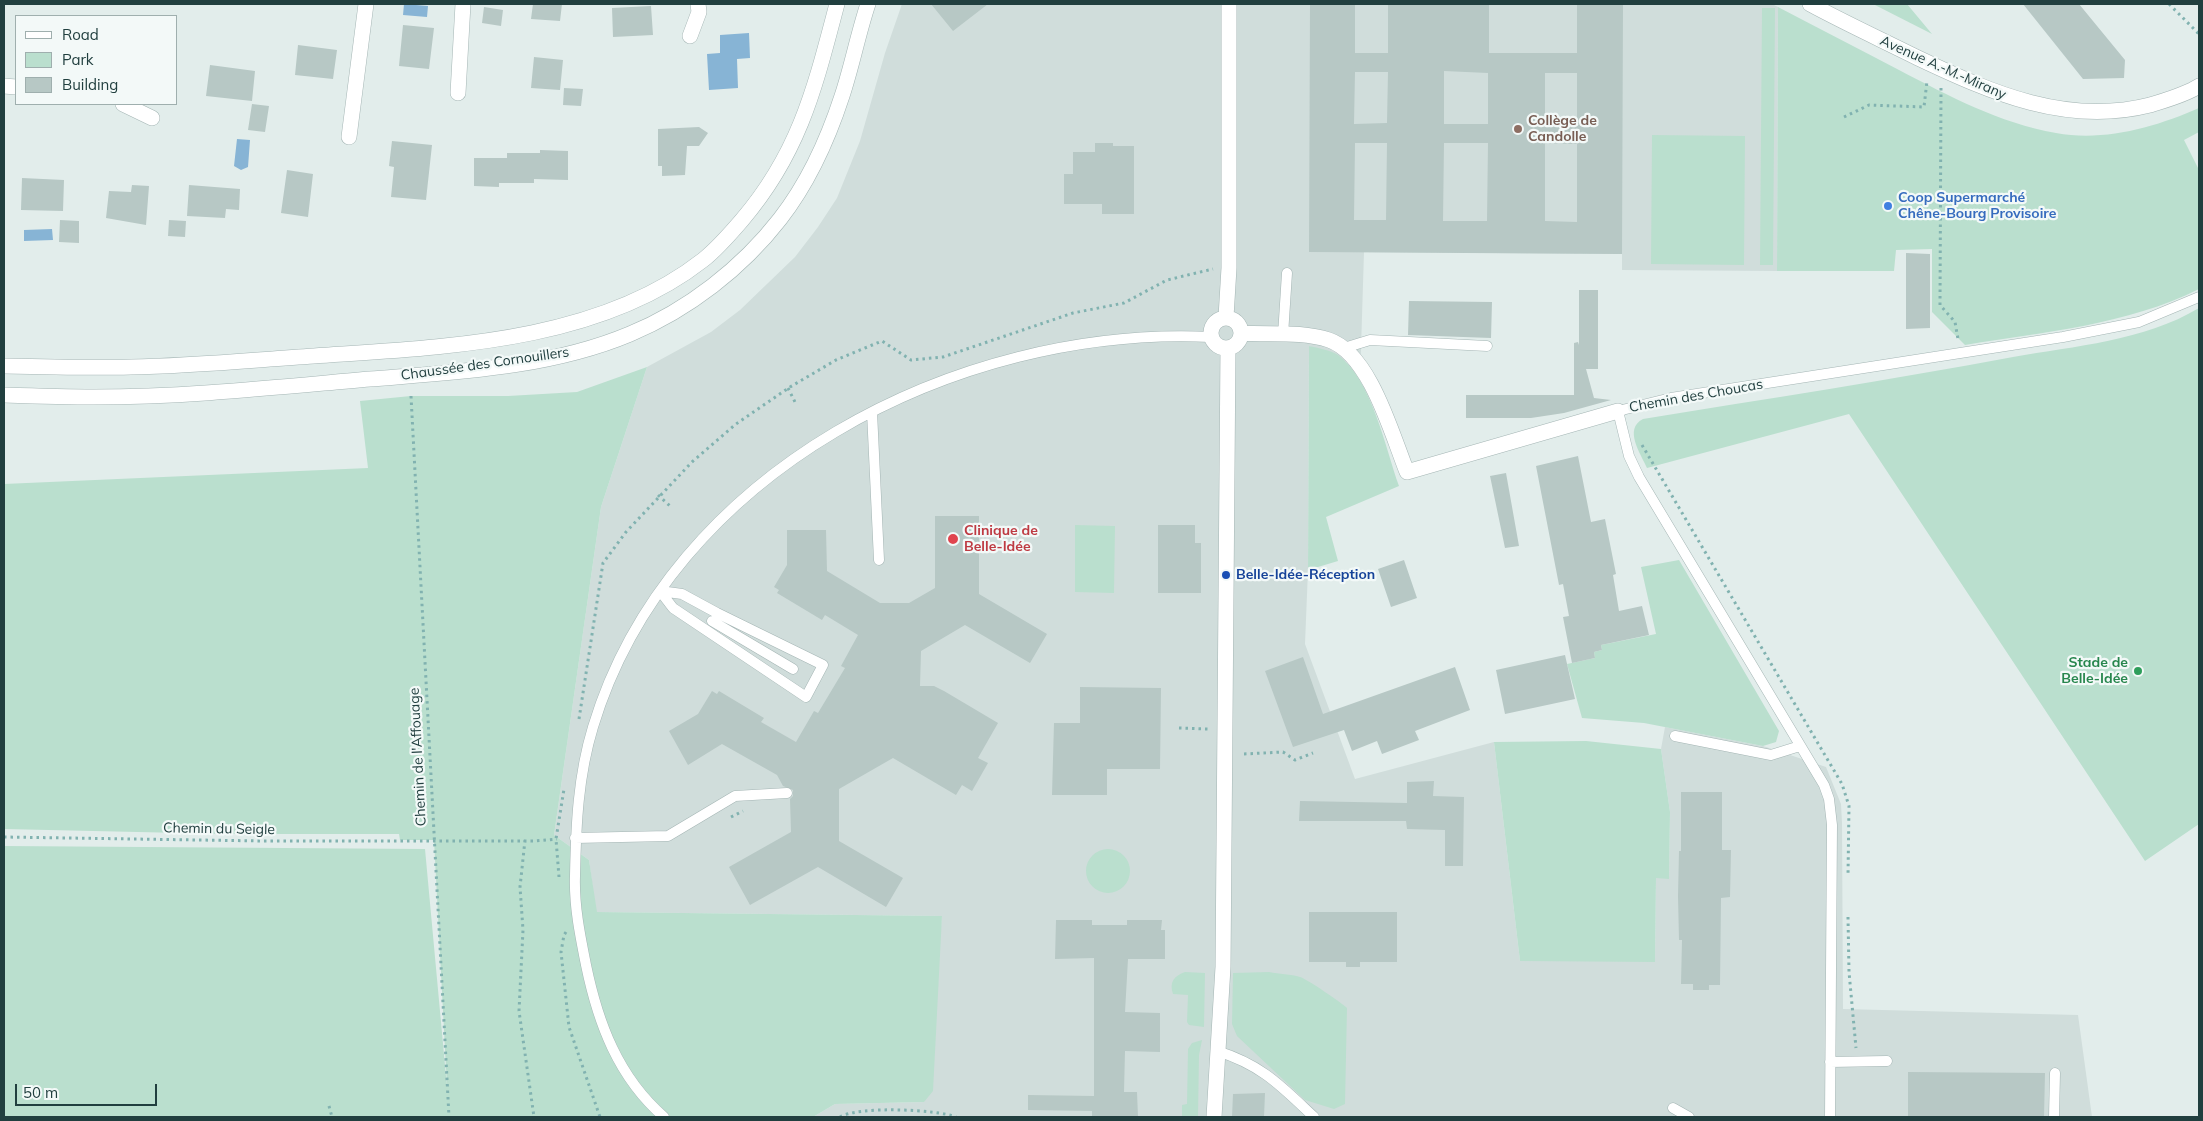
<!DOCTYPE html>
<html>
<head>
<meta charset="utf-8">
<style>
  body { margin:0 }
  #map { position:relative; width:2203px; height:1121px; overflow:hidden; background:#e2edeb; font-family:Mulish,sans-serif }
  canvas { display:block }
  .frame { position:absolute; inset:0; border:5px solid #213f3f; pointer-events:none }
  .legend { position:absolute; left:15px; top:15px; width:162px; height:90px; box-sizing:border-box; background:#f3f9f8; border:1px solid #9fafae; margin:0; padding:6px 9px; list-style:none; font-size:15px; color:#213f3f }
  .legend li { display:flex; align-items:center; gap:10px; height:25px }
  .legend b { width:25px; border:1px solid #9fafae }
  .scale { position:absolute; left:15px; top:1084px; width:142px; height:22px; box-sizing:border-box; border:2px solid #213f3f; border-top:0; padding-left:6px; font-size:15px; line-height:18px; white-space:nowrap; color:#213f3f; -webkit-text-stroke:4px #f3f9f8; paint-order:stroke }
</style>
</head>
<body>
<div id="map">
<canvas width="2203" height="1121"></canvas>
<div class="frame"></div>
<ul class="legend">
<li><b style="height:6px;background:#fff"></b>Road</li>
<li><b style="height:14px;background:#badfce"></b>Park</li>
<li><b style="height:14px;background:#b7c8c5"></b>Building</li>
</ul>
<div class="scale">50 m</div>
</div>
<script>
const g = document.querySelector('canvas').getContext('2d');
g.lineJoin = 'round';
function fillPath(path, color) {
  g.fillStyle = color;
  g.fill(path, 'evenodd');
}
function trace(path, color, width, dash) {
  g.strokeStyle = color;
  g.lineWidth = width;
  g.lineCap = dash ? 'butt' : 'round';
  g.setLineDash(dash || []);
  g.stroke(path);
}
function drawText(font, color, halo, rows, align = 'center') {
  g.font = font + ' Mulish,sans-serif';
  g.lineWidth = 4.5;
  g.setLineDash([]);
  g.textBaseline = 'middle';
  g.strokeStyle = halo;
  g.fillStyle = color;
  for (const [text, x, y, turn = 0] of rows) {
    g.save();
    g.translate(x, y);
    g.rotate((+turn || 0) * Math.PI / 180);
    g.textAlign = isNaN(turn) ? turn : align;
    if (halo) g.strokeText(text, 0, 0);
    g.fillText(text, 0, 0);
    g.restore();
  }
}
const built = new Path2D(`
  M902,4H1772L1778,7L1777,271L1622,270V254L1364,252L1360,381L1346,362L1309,346L1308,570L1305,644L1355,779L1494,742L1520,961H1655L1656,878H1669L1670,812L1661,749L1665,727L1763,746L1826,767L1841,804L1842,823L1843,1009L2078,1015L2092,1117H813L835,1104L924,1102L942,916L596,912L589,860L554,835L601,507L647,367L711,332L740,310L795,257L818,227L837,198L860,141L885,53Z`);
const green = new Path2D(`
  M1873,4H1907L1932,34Z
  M1778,7C1818,28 1859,49 1899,70C1949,96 1999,123 2056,133C2104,142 2156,127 2199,108V132L2184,140L2199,170V289C2127,325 2044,332 1965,345L1932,312V249L1896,250L1894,271H1777Z
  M1762,8H1775L1773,265H1760Z
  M1652,135L1745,136L1744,265L1651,264Z
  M2199,308V824L2145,861L1849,414L1647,468C1641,454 1623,429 1643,419C1766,399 1890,380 2013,357C2075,346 2144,341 2199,308Z
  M1309,346C1318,348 1330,350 1338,355C1372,380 1385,447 1399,486L1326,517L1338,561L1308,570Z
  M647,367L601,507L554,835L589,860L597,912L942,916L933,1091L924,1102L835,1104L813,1117H4V846L425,849L447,1087L434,840H400L399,834H227L4,829V484L368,468L360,401L411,396H508L577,392Z
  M1075,525L1115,526L1114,593L1075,592Z
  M1679,560L1779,731L1776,742L1763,746L1644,723L1582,718L1567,664L1595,658L1594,652L1602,650L1601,645L1656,634L1641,567Z
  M1586,741L1661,749L1670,812L1669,879L1656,878L1655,962L1520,961L1494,742Z
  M1086 871a22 22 0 1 1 44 0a22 22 0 1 1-44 0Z
  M1185,972L1205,973L1204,1027L1189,1025L1187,1022L1188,995L1173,994C1169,982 1174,976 1185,972Z
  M1269,972C1279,974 1291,974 1300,977C1307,979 1342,1003 1347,1008L1345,1104L1334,1109L1305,1100L1237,1036L1232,1024L1233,973Z
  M1202,1040L1199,1055L1198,1117H1182V1105L1187,1104L1188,1049L1192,1043Z`);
const water = new Path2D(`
  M404,4L428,6L427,17L403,15Z
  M749,33L750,58L737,59L738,88L709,90L707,54L720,53V35Z
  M237,139L250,140L248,167L241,170L234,166Z
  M52,229L53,240L24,241V230Z`);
const building = new Path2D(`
  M533,4H562L560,21L531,19Z
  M931,4H988L953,31Z
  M1310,4H1355V53H1388V4H1489V53H1577V4H1623L1622,254L1309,252ZM1444,71L1488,73V124H1444ZM1355,72H1388L1387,123L1354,124ZM1545,73H1577V124H1545ZM1355,143H1387L1386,220H1354ZM1444,143H1488L1487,221H1443ZM1545,143L1577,144V222L1545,221Z
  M2023,4H2079L2125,60L2124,78L2083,79Z
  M651,6L653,35L613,37L612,8Z
  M484,7L503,10L501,26L482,23Z
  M403,25L434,28L429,69L399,66Z
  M298,45L337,50L333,79L295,75Z
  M534,57L563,60L560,90L531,88Z
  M210,65L255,71L252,101L206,96Z
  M564,88L583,89L581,106L563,105Z
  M252,104L269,106L265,132L248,130Z
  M699,127L708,133L699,146H687L685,175L662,176V166H658V129Z
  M392,141L432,145L426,200L391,197L394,167L389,166Z
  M1095,143H1113V146H1134V214H1102V204H1064V174H1073V152H1095Z
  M540,150L568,151V180L534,179V183H499V187L474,186V158H507V153H540Z
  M287,170L313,174L308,217L281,213Z
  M22,178L64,180L63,211L21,210Z
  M132,185L149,186L146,225L106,218L109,191L131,192Z
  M189,185L240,189L239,210L226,209L225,218L187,216Z
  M60,220L79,221V243L59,242Z
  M169,220L186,221L185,237L168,236Z
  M1906,253L1930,254V328L1906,329Z
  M1579,290H1598V369H1586L1594,398L1611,400L1564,413L1531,418H1466V395H1574V343L1578,342L1579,345Z
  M1409,301L1492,302L1491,338L1408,335Z
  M1578,456L1591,522L1605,519L1616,574L1613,575L1619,611L1642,606L1649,635L1601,645L1602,650L1594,652L1595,658L1572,663L1563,617L1569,616L1563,584L1559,585L1536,466Z
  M1506,473L1519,546L1505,548L1490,476Z
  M935,516H979V594L1047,634L1030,663L965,625L921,651L920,686H934L944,691L998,723L978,758L988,763L972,791L962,785L956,795L893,758L839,789V841L903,878L886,907L818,867L750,905L729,867L791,832L790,799L793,796V790L783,786L777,775L722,744L688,765L669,731L698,714L712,691L717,694L719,691L764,718L761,722L796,742L814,711L818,713L845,668L841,666L858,635L825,615L822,620L777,593L779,590L774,587L787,565V530H826L827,571L880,603H909L935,588Z
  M1158,525H1195V543H1201V593H1158Z
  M1404,560L1417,598L1391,607L1378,569Z
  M1565,655L1575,699L1505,714L1496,670Z
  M1303,657L1323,714L1455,667L1470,710L1415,731L1419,740L1382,754L1377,741L1352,751L1344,730L1293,747L1265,671Z
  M1080,687L1161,688L1160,769H1107V795H1052L1054,723H1080Z
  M1434,781L1433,796L1464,797L1463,866H1445V830L1407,829L1406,821H1299L1300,801L1407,803V782Z
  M1681,792H1722V850H1731L1730,897L1721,898L1720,985H1709V990H1693V984H1681L1682,940H1679L1678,896L1679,851H1681Z
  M1309,912H1397V962H1360V967H1346V962H1309Z
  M1056,920H1092V925H1127V920H1162L1161,930H1165V959H1128L1125,1012L1160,1013V1052L1125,1051L1124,1092H1137L1138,1117H1092V1111L1028,1110V1095L1094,1096V958L1055,959Z
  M1908,1072L2045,1073L2044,1117H1908Z
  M1265,1093L1264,1117H1232L1233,1094Z`);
const path = new Path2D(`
  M2169,4L2199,34
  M1941,88L1940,305L1955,322L1958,339
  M1844,117L1869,105L1924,107L1927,81
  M788,388L796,404
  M411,396L449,1117
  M1642,445L1842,784L1849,806L1848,876
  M658,495L670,506
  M579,719L603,563L626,532L692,462L736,424L790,387L836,360L882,341L911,360L943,357L1073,313L1124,303L1167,280L1213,269
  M1179,728L1208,729
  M1244,754L1283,752L1295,760L1313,753
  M731,817L743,811
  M4,837L263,841H535L557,839
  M525,840L520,887L523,930L519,1011L534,1117
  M559,877L556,839L564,789
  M1848,917L1849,972L1856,1048
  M566,932L564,935L561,952L569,1027L600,1117
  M329,1106L332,1117
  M840,1117C858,1106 936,1109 956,1117`);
const service = new Path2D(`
  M1283,335L1287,273
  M1344,348L1370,340L1487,346
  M872,412L879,560
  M660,591L682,594L717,613L823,665L806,697L673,608Z
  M712,621L793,669
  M1675,736L1771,755L1800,746
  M575,838L668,836L735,796L787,793
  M1217,1051C1262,1065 1281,1086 1314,1117
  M1830,1062L1887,1061
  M1673,1108L1689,1117
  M664,1117C618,1077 598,1023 586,965C580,935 574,906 575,876C576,825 578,776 593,727C670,472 957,325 1211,337
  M1830,1117L1832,825L1829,799L1824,785L1639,477L1629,456L1618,411L1671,398L2063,337L2139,322L2199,297
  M2054,1117L2055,1073`);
const minor = new Path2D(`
  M690,36L699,12L698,4
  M4,86L16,87
  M458,93L463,4
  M123,104L152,118
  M349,137L366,4
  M1226,317L1229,268V4
  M1211 333a15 15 0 1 1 30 0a15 15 0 1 1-30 0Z
  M1241,333C1270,335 1301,331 1329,340C1370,354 1392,435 1407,472L1618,411
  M1214,1117L1223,967L1228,348`);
const tertiary = new Path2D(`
  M1810,4C1845,23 1882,40 1918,58C1992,93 2067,126 2150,105C2166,100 2185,95 2199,86
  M4,366C46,367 89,368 131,367C192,366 253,360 314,356C443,347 597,343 703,260C717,249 730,234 742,220C800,152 815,87 837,4
  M4,395C34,396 64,397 94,397C186,397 278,387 370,379C456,372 549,368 630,334C688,310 742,268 780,219C808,183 828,139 842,96C852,66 858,34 868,4`);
const markers = [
  [1518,129,5,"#8d6e63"],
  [1888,206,5,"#3f7fe0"],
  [953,539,6,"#e0444e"],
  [1226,575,5,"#1a4fb4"],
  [2138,671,5,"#2e9e5b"]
];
const streetNames = [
  ["Avenue A.-M.-Mirany",1943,68,24],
  ["Chaussée des Cornouillers",485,364,-8],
  ["Chemin des Choucas",1696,396,-10],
  ["Chemin de l'Affouage",418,757,-93],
  ["Chemin du Seigle",219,829,1]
];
const educationNames = [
  ["Collège de",1528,121],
  ["Candolle",1528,137]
];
const shopNames = [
  ["Coop Supermarché",1898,198],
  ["Chêne-Bourg Provisoire",1898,214]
];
const healthNames = [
  ["Clinique de",964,531],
  ["Belle-Idée",964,547]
];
const transitNames = [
  ["Belle-Idée-Réception",1236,575]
];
const leisureNames = [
  ["Stade de",2128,663],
  ["Belle-Idée",2128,679]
];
fillPath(built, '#d0dddb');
fillPath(green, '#badfce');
fillPath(water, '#87b4d5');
fillPath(building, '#b7c8c5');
trace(service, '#a4b5b4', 11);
trace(minor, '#a4b5b4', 16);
trace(tertiary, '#a4b5b4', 16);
trace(path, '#81b2b0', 3, [2.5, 4]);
trace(service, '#fff', 10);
trace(minor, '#fff', 15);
trace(tertiary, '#fff', 15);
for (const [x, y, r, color] of markers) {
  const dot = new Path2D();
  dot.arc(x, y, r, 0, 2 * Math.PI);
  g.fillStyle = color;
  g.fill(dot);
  trace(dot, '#f3f9f8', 2);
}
drawText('14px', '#213f3f', '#f3f9f8', streetNames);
drawText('bold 14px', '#785e54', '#f3f9f8', educationNames, 'left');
drawText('bold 14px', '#366cbe', '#f3f9f8', shopNames, 'left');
drawText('bold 14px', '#be3a42', '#f3f9f8', healthNames, 'left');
drawText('bold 14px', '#164399', '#f3f9f8', transitNames, 'left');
drawText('bold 14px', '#27864d', '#f3f9f8', leisureNames, 'right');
</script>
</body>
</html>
